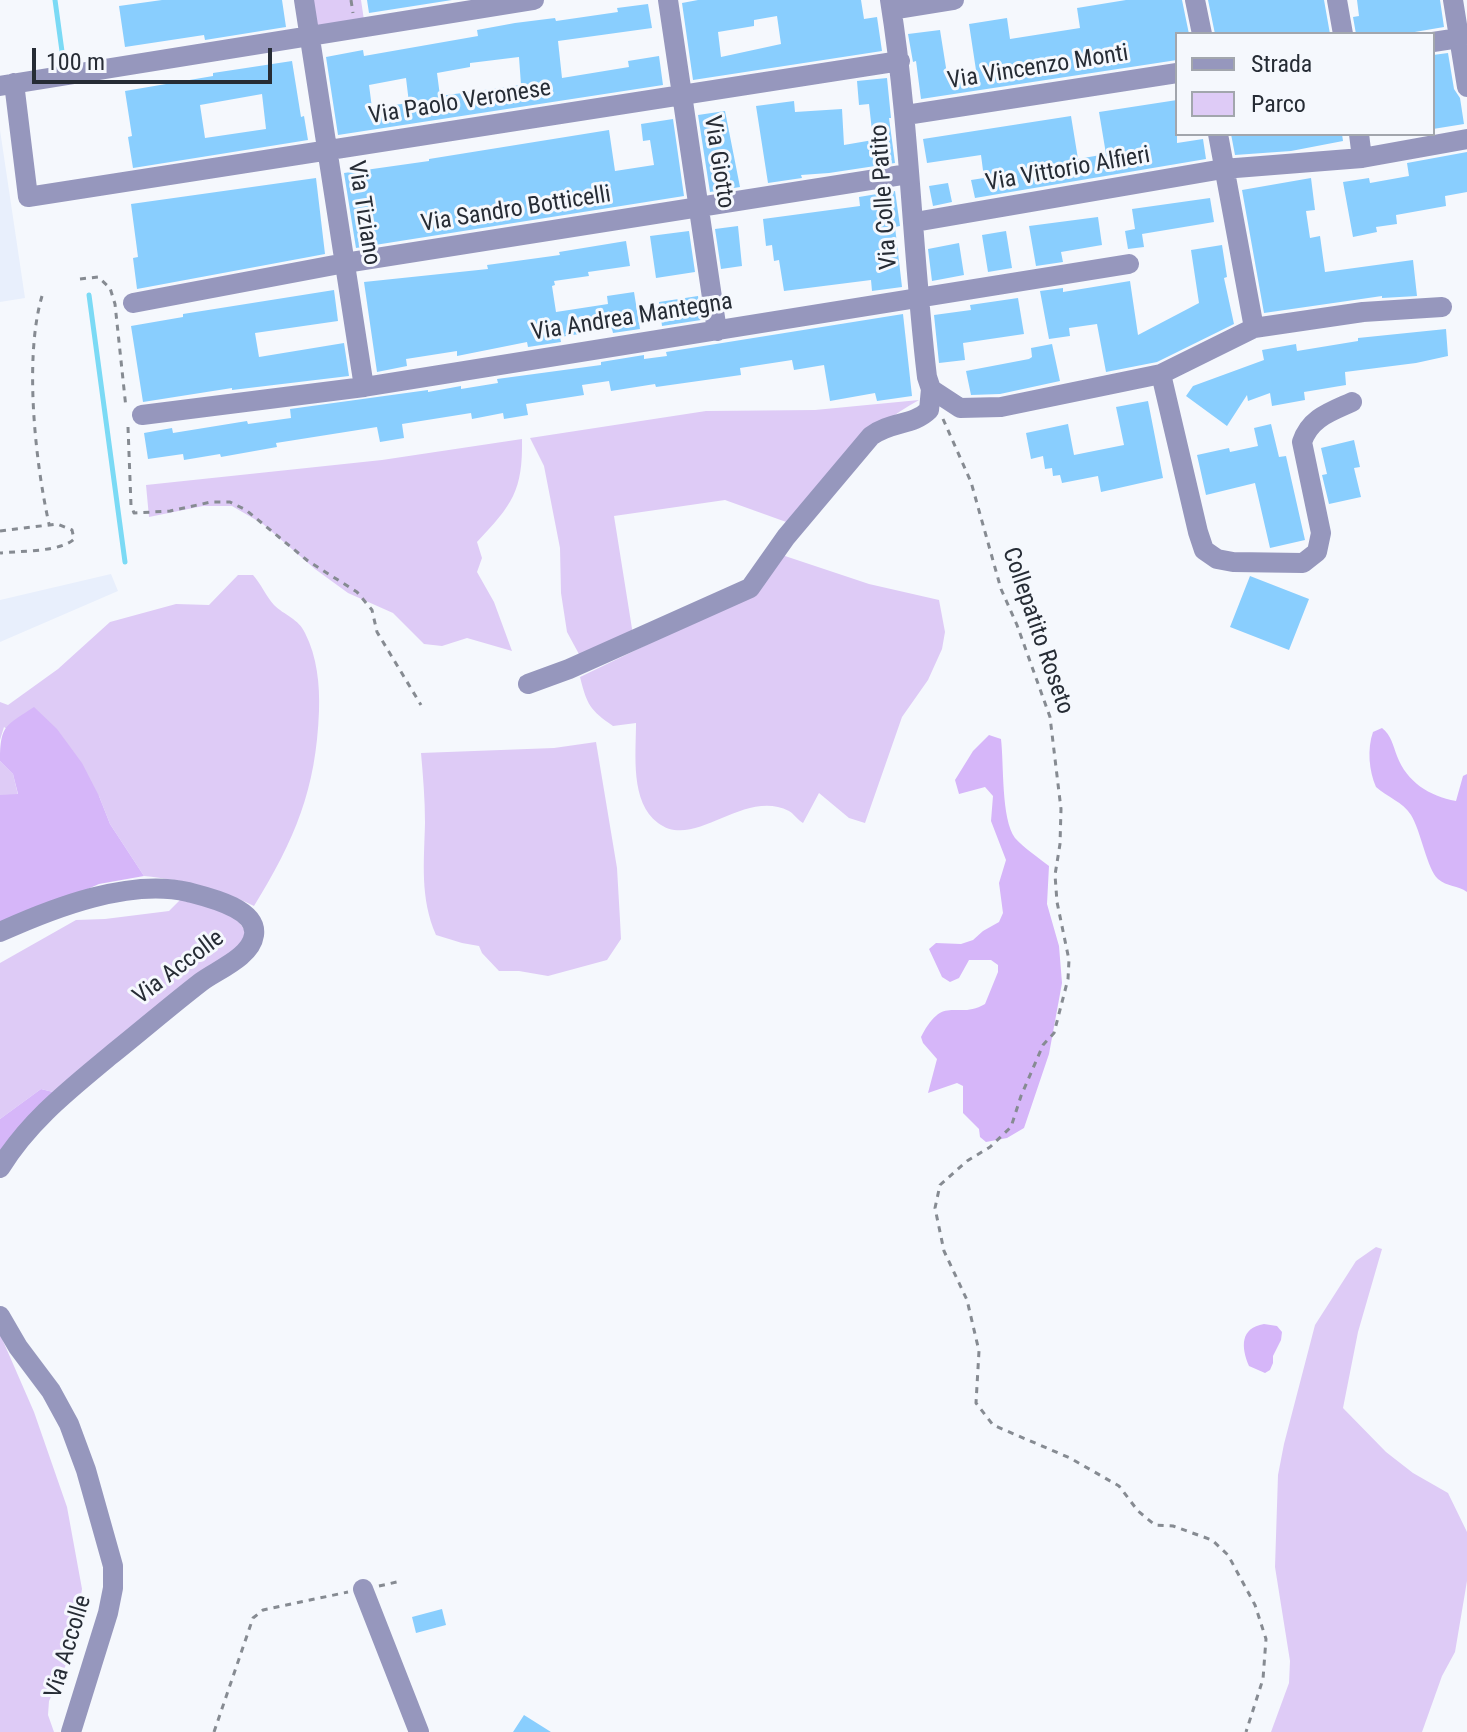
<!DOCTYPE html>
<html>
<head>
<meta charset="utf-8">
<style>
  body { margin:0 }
  #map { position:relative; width:1467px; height:1732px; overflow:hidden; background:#f5f8fd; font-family:"Roboto Condensed",sans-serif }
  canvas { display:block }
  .legend { position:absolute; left:1175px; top:32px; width:260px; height:104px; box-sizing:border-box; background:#f5f8fd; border:2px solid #a2a6ad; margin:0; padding:10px 14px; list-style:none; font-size:24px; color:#262c35 }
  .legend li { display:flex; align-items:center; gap:16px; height:40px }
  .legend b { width:40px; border:2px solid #a2a6ad }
  .scale { position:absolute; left:32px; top:48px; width:240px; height:36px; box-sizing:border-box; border:4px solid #262c35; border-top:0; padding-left:10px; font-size:24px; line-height:28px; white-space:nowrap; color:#262c35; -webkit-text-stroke:6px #f5f8fd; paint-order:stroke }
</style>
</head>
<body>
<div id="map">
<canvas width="1467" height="1732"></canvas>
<ul class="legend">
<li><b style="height:10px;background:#9697bd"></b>Strada</li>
<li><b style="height:22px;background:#decbf6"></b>Parco</li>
</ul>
<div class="scale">100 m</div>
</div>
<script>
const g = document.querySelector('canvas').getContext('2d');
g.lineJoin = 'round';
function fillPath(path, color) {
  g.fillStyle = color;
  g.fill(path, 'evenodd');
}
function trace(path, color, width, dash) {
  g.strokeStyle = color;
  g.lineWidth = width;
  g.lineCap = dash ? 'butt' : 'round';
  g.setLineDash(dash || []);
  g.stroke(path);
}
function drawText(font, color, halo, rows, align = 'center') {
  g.font = font + ' "Roboto Condensed",sans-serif';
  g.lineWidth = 6;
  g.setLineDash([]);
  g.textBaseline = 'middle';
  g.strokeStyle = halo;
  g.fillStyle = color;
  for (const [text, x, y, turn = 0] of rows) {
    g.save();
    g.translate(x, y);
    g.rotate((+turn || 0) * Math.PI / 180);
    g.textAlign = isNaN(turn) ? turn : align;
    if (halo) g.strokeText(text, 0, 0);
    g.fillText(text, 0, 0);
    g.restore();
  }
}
const built = new Path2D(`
  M0,130L25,298L0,302Z
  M111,574L118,591L0,642V600Z`);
const green = new Path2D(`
  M311,0H361L365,27L317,36Z
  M919,400C865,429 829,479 789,523L725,500L614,516L633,635L580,656L567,632L561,593L560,548L544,466L530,438L706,411L815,410Z
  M522,439C523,491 512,505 477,542L482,558L477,572L494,602L512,651L467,638L442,646L424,644L393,613L348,593L315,569L263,524L232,506H203L149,517L146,485L382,460Z
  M779,554L869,584L939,600L945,632L942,649L928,680L902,717L865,823L849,818L819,793L803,823C798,820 793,813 789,811C743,788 695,851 658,823C630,802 636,755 636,723L613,726C590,710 587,705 580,677L694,622Z
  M238,575H253C261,584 266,596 274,605C284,615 299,619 305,633C317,656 320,685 319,711C316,790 295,839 254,906C218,888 184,880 144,876L110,824L99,796L4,727L0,740V702L8,705L58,669L110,622L176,604L209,605Z
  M596,742L617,868L620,920L621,939L607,960L548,976L519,971H499L482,953L479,946L462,943L436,935C420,898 424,863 425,823C425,799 423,776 421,753L554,748Z
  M0,761L13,774L18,795H0Z
  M184,896C207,905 243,912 248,940L57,1093L41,1089L0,1119V963L76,920L105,919L169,911Z
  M1376,1247L1382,1249L1358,1332L1343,1408L1386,1452L1413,1473L1448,1493L1467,1532V1581L1455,1652L1442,1676L1422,1732H1271L1289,1683L1290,1661L1275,1567L1278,1475L1284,1444L1315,1325L1356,1261Z
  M0,1334L34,1412L67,1507L82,1589L72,1652L49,1701L48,1715L54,1732H0Z`);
const forest = new Path2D(`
  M34,707L57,729L82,763L99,796L110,824L144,876L99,884L0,928V795L18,794L13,774L0,761C0,724 6,726 34,707Z
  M1382,728C1391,735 1393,745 1397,756C1407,782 1429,796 1456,801L1463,776L1467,774V892C1458,885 1447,887 1438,879C1427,869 1421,831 1411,815C1403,802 1387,797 1376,787C1369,771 1367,749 1373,732Z
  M989,735L1001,739C1004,764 1001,819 1015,838C1024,848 1039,858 1049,866L1047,904L1059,946L1062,983L1049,1054L1024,1128L1007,1138L986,1142L980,1137L979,1129L963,1113V1086L957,1083L928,1093L937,1059L923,1043L921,1037C944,992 956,1021 985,1004L998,972V965L991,960H969L959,978L950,982L942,977L929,949L936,943L961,944L973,940L983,931L999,922L1003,913L999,883L1006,860L991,821L993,796L985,787L959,794L955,780L973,751Z
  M41,1089L57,1093L0,1153V1119Z
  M1264,1324L1277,1326L1282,1332L1281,1340L1273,1356V1363L1270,1370L1265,1373L1249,1366C1241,1347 1240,1328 1264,1324Z`);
const stream = new Path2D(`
  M55,0L64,66
  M89,295L125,562`);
const building = new Path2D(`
  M162,0H282L286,27L205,40L204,35L125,47L119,6Z
  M367,0H452L369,13Z
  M698,0H861L864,19L877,17L882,51L693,80L682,3ZM777,16L781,44L721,57L718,32L754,26V20Z
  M1126,0H1182L1189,34H1177V60L921,99L916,61L913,62L908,34L940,30L947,74L976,70L969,24L1007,18L1010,39L1080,28L1077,8Z
  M1208,0H1324L1330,34H1215Z
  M1357,0H1440L1444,27L1403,34H1356L1353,17L1359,16Z
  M648,4L652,28L558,41L562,78L629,67L628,61L659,56L663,85L338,135L326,57L363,50L364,56L478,36L477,30L515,23L555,18L556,21L618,12L617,8ZM519,57L521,85L440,96L437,73L470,67V63ZM406,78L409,103L372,108L369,85Z
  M1448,53L1454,89L1460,98L1464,124L1433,129V55Z
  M292,61L301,117L304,116L308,140L133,168L128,137L132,136L125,91L213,76V73ZM262,94L266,129L205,138L200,105Z
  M887,78L891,118H889L895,163L829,173L801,175L802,178L768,183L756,106L794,101L795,112L842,109L844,145L873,140L869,104L859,105L857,81Z
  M1177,100V143L1203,139L1206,159L975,198L971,180L984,178L981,155L927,163L923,139L1071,116L1078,159L1106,154L1099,112Z
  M725,111L740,187L710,192L698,115Z
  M673,119L684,196L356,248L344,173L429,161V159L609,130L615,171L654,165L650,140L643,141L641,124Z
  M1231,134H1342L1343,141L1291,151L1235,155Z
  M1467,152V192L1445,196L1446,206L1396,215L1397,224L1376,227L1377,232L1353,237L1343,182L1369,178L1370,183L1409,176L1407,163Z
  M316,178L325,254L137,289L133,258L138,257L131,204Z
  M1311,178L1315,210L1306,211L1310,238L1320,236L1325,272L1413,260L1417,296L1382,298V296L1264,313L1242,190Z
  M948,183L952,202L933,206L929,186Z
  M895,191L900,226L895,227L902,287L872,291L871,280L784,291L779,260L774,261L772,245L766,246L763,219L860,206L859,197Z
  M1210,198L1214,222L1142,234L1144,247L1128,249L1125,231L1135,229L1132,209Z
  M1098,217L1102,245L1061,252L1063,262L1036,266L1029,226Z
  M738,226L742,266L721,269L715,229Z
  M689,231L695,272L656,278L650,236Z
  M1006,231L1012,268L988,272L982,235Z
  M626,241L630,266L588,272L589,276L554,281L555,285L552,286L556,312L608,304L607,296L634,292L640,329L613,333L612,329L560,337L561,342L528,347L527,342L457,356V351L406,359L407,366L377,372L364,282L488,269L487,265L560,255L559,252Z
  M959,243L964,275L932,281L928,249Z
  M1222,245L1227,277L1224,278L1234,324L1157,362L1106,372L1097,324L1069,328L1070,336L1049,339L1040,291L1063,288V292L1130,281L1138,335L1199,303L1191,250Z
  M334,290L338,321L255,333L259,357L344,343L349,376L232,390V388L143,402L131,326L183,317V314Z
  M698,296L701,320L662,326L659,302Z
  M1018,298L1024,334L963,343L965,360L939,363L934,315L971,310L970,305Z
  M903,314L912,396L877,401L875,393L830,401L824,365L794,370L792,360L740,368L741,375L656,387L655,384L611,391L609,381L582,385L584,395L526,404L528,415L504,419L503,413L472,419L471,413L402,424L404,438L380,442L377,427L276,443L277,447L221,457L220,454L184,460L183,454L148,459L144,433L172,428L173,433L247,421L248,424L291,418L290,409L428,390V392L461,386V389L498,383L497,379L601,365V362L644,355V359L667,356L666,352Z
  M1446,329L1448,356L1416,363L1345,372L1346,385L1304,392L1305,400L1272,406L1270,393L1248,401L1247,395L1227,426L1186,396L1193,386L1264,360L1262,350L1296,344L1297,351L1358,341V338Z
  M1052,344L1060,381L1000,394L971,395L966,371L1029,359L1032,357L1031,348Z
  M1148,401L1163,478L1101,492L1098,476L1062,483L1060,475L1053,476L1052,468L1045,469L1043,456L1031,459L1026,433L1068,424L1074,455L1124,445L1116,407Z
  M1271,424L1279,457L1286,456L1305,540L1270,548L1255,483L1206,495L1197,455L1229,448L1230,452L1258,446L1254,428Z
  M1354,440L1360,467L1354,468L1361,497L1329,504L1322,475L1327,474L1321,448Z
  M1250,576L1309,599L1289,650L1230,627Z
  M442,1609L446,1625L416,1633L412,1617Z
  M524,1715L551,1732H513Z`);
const path = new Path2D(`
  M351,0L353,13
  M80,279L98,277L110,288L115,304L126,408
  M42,296C24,357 35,461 49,524
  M943,419L971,482L1001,589L1017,625L1050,717L1061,809L1060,844L1055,875L1057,902L1069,960L1068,979L1054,1033L1043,1045L1021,1096L1011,1127L990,1147L967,1161L940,1185L935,1208L944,1251L967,1300L979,1351L976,1403L993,1425L1070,1458L1119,1486L1138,1511L1155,1525L1173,1526L1212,1540L1228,1555L1255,1605L1266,1639L1263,1679L1246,1732
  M128,427L131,505L134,513L170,511L211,502H230L246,510L308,561L357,592L372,610L377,632L421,705
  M0,531L57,524L72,530L74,539C61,552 19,551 0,553
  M379,1586L401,1581
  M214,1732L253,1618L263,1610L348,1592`);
const minor = new Path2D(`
  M304,0L364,387
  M668,0L717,331
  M1195,0L1202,34
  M1337,0L1343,34
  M1453,0L1467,87
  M892,10L954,0
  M1433,42L1459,38
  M14,83L28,197L900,61
  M0,86L534,0
  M906,115L1177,73
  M1218,134L1254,328
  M1359,134L1362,158
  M915,222L1223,169L1362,158L1467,139
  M133,303L345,263L908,174
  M1161,374L1198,532L1204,550L1217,559L1233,562L1303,563L1317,552L1321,533L1302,442C1310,418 1330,412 1352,402
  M931,389L960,408L1001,407L1161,374L1254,328L1363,312L1442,307
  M142,415L364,387L1129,264
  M528,684L569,669L750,588L786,537L871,436C891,421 913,426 929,410L931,389L927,377C912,252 910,125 890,0
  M0,932C53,908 130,878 188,892C207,897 258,908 254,935C251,957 217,970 201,982C170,1006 141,1031 111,1055C69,1090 29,1121 0,1168
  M0,1316L18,1347L51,1391L69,1424L86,1470L113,1566V1588L108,1613L71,1732
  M363,1589L419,1732`);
const streetNames = [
  ["Via Vincenzo Monti",1038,68,-9],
  ["Via Paolo Veronese",460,103,-9],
  ["Via Giotto",718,162,81],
  ["Via Vittorio Alfieri",1068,170,-10],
  ["Via Colle Patito",885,197,-94],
  ["Via Sandro Botticelli",516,210,-9],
  ["Via Tiziano",363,213,81],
  ["Via Andrea Mantegna",632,318,-9],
  ["Collepatito Roseto",1037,631,71],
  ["Via Accolle",179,968,-37],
  ["Via Accolle",69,1647,-73]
];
fillPath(built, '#e8effc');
fillPath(green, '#decbf6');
fillPath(forest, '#d6b6f9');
trace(stream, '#7bdaf5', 5);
fillPath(building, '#89cefe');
trace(path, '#868b92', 3, [6, 6]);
trace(minor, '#9697bd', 20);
drawText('24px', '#262c35', '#f5f8fd', streetNames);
</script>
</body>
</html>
